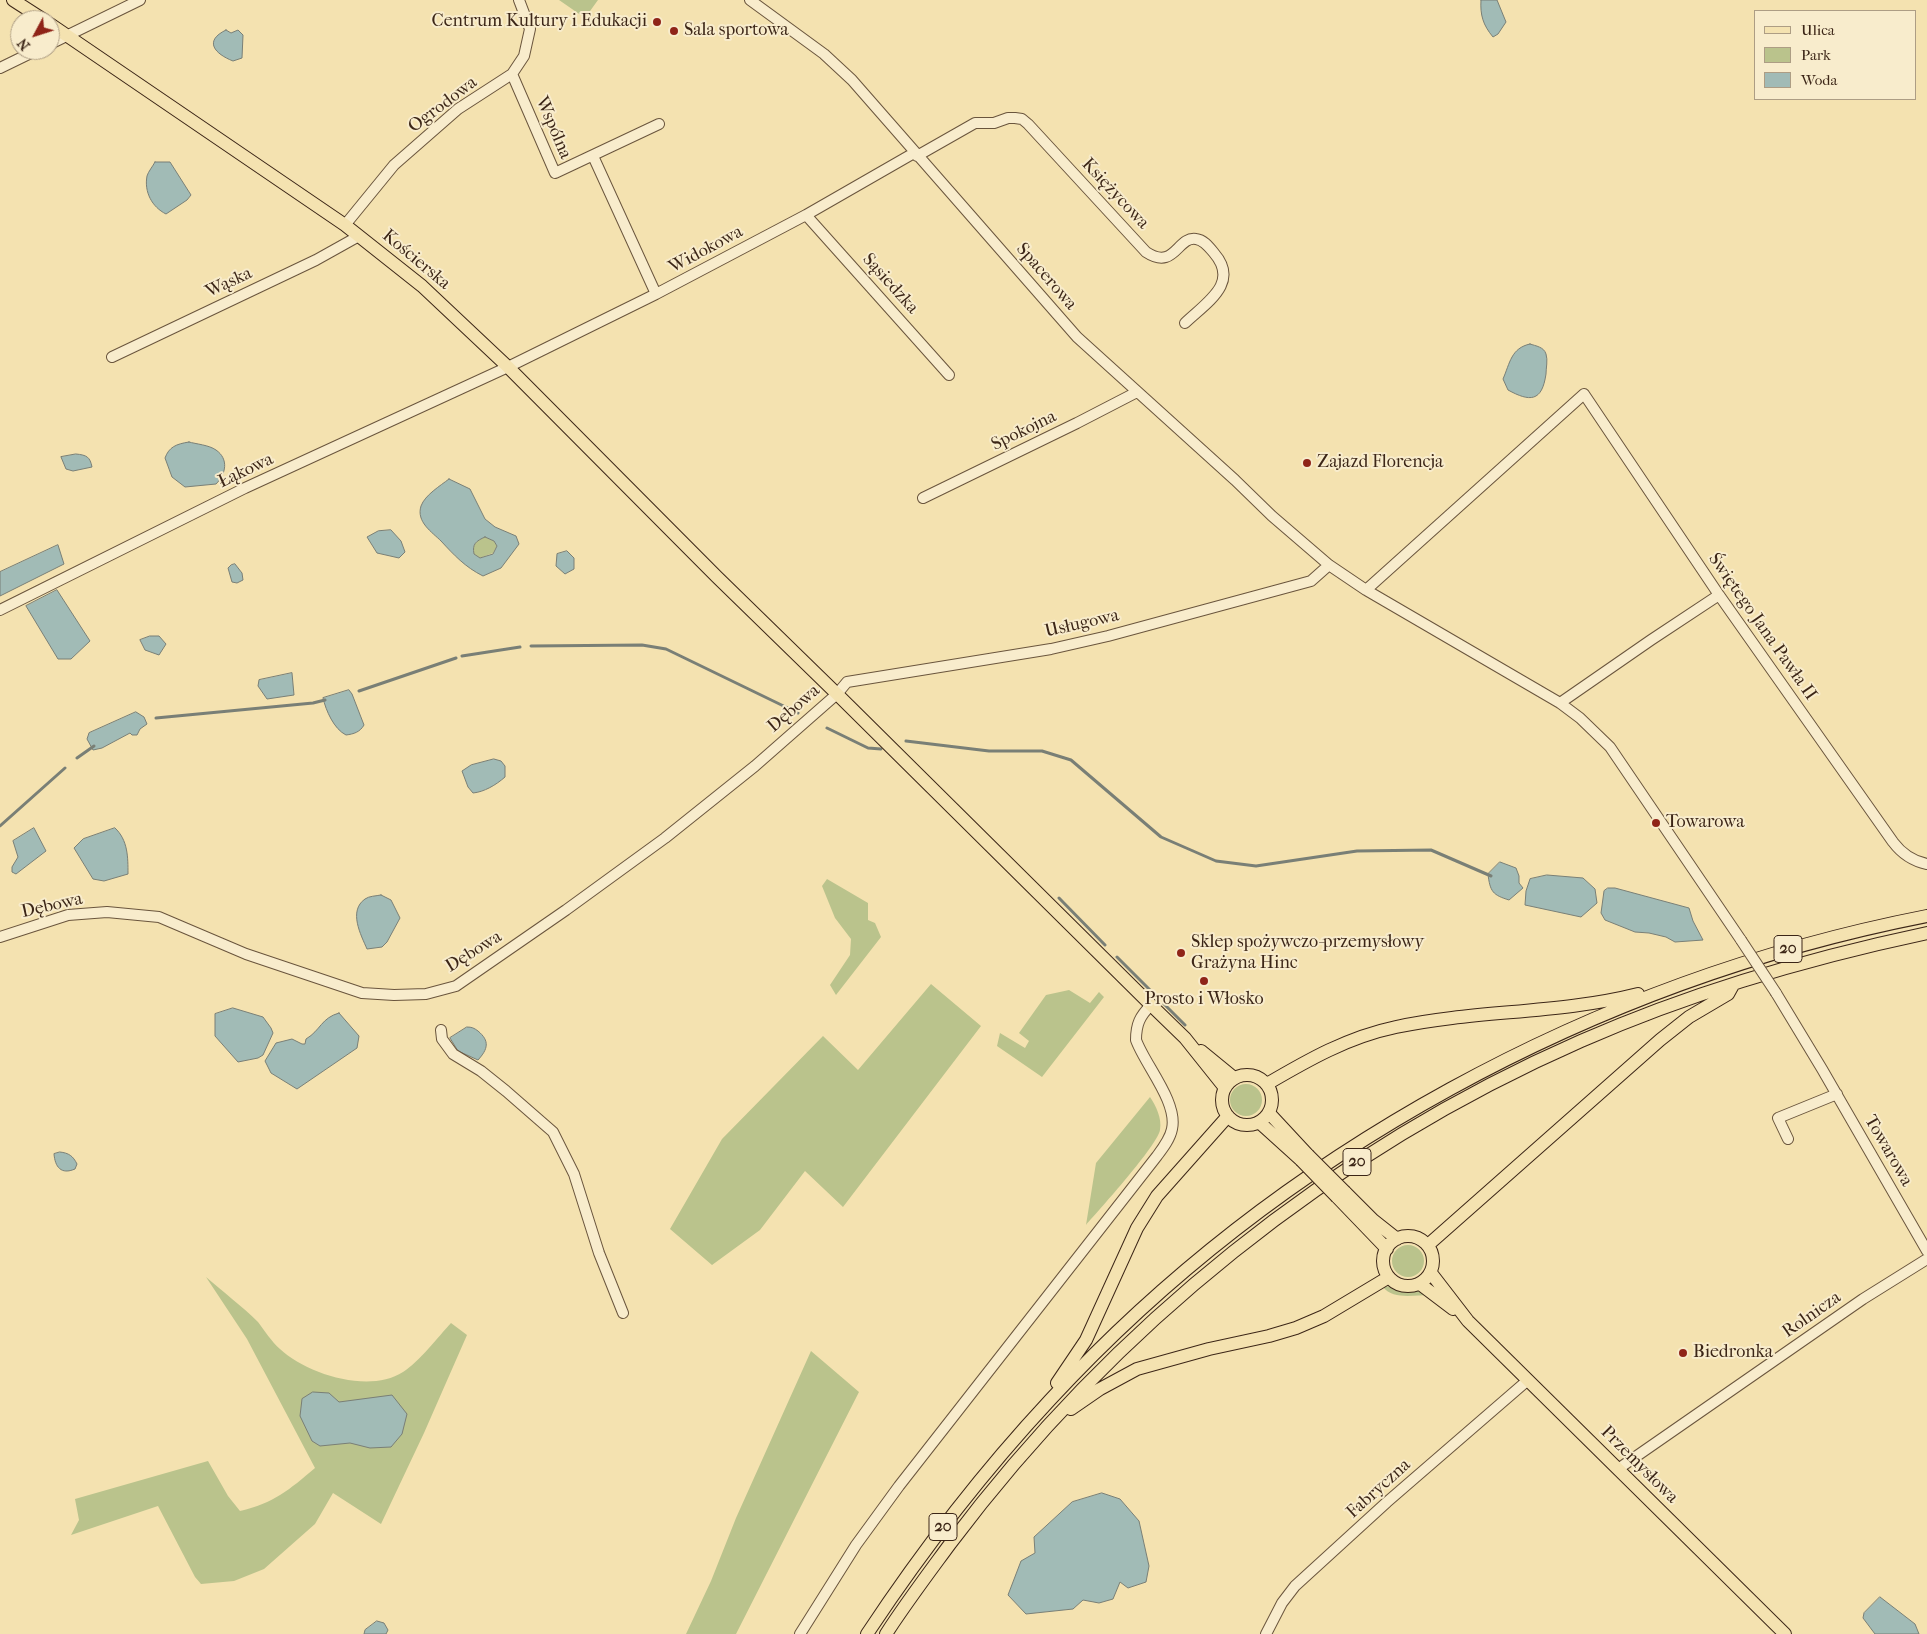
<!DOCTYPE html>
<html>
<head>
<meta charset="utf-8">
<style>
  body { margin:0 }
  #map { position:relative; width:1927px; height:1634px; overflow:hidden; background:#f4e2b0; font-family:"IM FELL French Canon",serif }
  canvas { display:block }
  .legend { position:absolute; left:1754px; top:10px; width:162px; height:90px; box-sizing:border-box; background:#f8eccc; border:1px solid #ad9d84; margin:0; padding:6px 9px; list-style:none; font-size:15px; color:#3c2617 }
  .legend li { display:flex; align-items:center; gap:10px; height:25px }
  .legend b { width:25px; border:1px solid #ad9d84 }
  .north { position:absolute; left:10px; top:10px; width:50px; height:50px; box-sizing:border-box; background:#f8eccc; border:1px solid #ad9d84; border-radius:50%; rotate:230deg; font-size:14px; font-weight:700; line-height:20px; text-align:center; color:#3c2617 }
  .north::after { content:''; display:block; margin:auto; width:18px; height:22px; background:#8f2418; clip-path:polygon(50% 0,100% 100%,50% 72%,0 100%) }
</style>
</head>
<body>
<div id="map">
<canvas width="1927" height="1634"></canvas>
<ul class="legend">
<li><b style="height:6px;background:#f4e2b0"></b>Ulica</li>
<li><b style="height:14px;background:#bac38c"></b>Park</li>
<li><b style="height:14px;background:#a1bbb6"></b>Woda</li>
</ul>
<div class="north">N</div>
</div>
<script>
const g = document.querySelector('canvas').getContext('2d');
g.lineJoin = 'round';
function fillPath(path, color) {
  g.fillStyle = color;
  g.fill(path, 'evenodd');
}
function trace(path, color, width, dash) {
  g.strokeStyle = color;
  g.lineWidth = width;
  g.lineCap = dash ? 'butt' : 'round';
  g.setLineDash(dash || []);
  g.stroke(path);
}
function drawText(font, color, halo, rows, align = 'center') {
  g.font = font + ' "IM FELL French Canon",serif';
  g.lineWidth = 4;
  g.setLineDash([]);
  g.textBaseline = 'middle';
  g.strokeStyle = halo;
  g.fillStyle = color;
  for (const [text, x, y, turn = 0] of rows) {
    g.save();
    g.translate(x, y);
    g.rotate((+turn || 0) * Math.PI / 180);
    g.textAlign = isNaN(turn) ? turn : align;
    if (halo) g.strokeText(text, 0, 0);
    g.fillText(text, 0, 0);
    g.restore();
  }
}
const green = new Path2D(`
  M559,0H598L585,18Z
  M485,537L494,541L497,546L493,553L480,558L474,554C472,544 476,541 485,537Z
  M827,879L868,903V920L875,923L881,937L836,995L830,985L850,955L851,939L835,918L822,886Z
  M931,984L981,1026L843,1207L805,1171L760,1230L712,1265L670,1229L722,1139L823,1036L858,1070Z
  M1069,990L1090,1003L1099,992L1104,997L1042,1077L997,1046L1000,1033L1025,1048L1029,1041L1019,1033L1046,995Z
  M1230 1100a16 16 0 1 1 32 0a16 16 0 1 1-32 0Z
  M1150,1097C1156,1106 1162,1118 1160,1130C1157,1146 1100,1209 1086,1225L1096,1163Z
  M1392 1261a16 16 0 1 1 32 0a16 16 0 1 1-32 0Z
  M206,1277C223,1292 242,1306 258,1322C265,1331 271,1341 280,1349C307,1374 369,1394 403,1372C419,1362 438,1337 451,1323L467,1335L424,1433L381,1524L333,1493L315,1524L264,1569L234,1581L201,1584L195,1577L158,1506L71,1535L79,1520L75,1499L208,1461L228,1496L240,1511C274,1503 289,1490 315,1468L247,1339Z
  M1391,1286C1404,1291 1417,1288 1429,1295C1414,1295 1393,1300 1383,1287Z
  M811,1351L859,1392L736,1634H686L711,1581L736,1518Z`);
const water = new Path2D(`
  M1481,0H1497L1506,22L1498,34L1493,37C1483,25 1480,15 1481,0Z
  M226,30L231,33L238,30L243,35L242,58L233,61C215,54 203,41 226,30Z
  M155,162H170L191,195L187,200L166,214C152,207 144,192 147,176C148,172 153,166 155,162Z
  M1530,344C1536,346 1544,347 1546,354C1548,360 1546,368 1546,374C1542,402 1530,402 1508,390L1503,379C1510,363 1511,348 1530,344Z
  M189,442C196,444 209,445 216,450C229,459 226,474 216,484L185,487L172,477L165,458C169,447 176,444 189,442Z
  M76,454C87,455 90,457 92,467L73,471L66,469L61,457Z
  M449,479L470,489L485,519L495,527L516,536L519,544L501,568L483,576C465,567 454,555 441,541C432,532 416,522 421,506C425,495 440,486 449,479ZM485,537L494,541L497,546L493,554L480,558L474,554C472,544 476,541 485,537Z
  M391,530L401,541L405,552L399,558L377,553L367,537L378,531Z
  M58,545L64,564L0,596V572Z
  M567,551L574,558V569L565,574L556,566L557,554Z
  M235,564L242,573L243,580L237,583L232,582L228,568L231,565Z
  M57,590L90,641L71,659H58L26,606Z
  M150,636H159L166,644L159,655L145,650L140,640Z
  M292,673L294,695L267,699L258,686L259,680Z
  M349,690L352,694L364,725C360,732 354,734 346,735C334,729 326,711 323,698Z
  M136,712L144,717L147,724L140,729L137,735H132L130,733L102,748L93,750L87,739L89,733Z
  M494,759L501,761L505,766V777C496,785 484,792 473,793L468,787L462,771L471,765Z
  M34,828L46,851L16,874L12,872V867L18,857L13,841Z
  M115,828C128,840 128,857 128,874L104,881L93,879L74,848L83,839Z
  M1500,862L1516,868L1519,876V883L1523,888L1509,900C1493,895 1490,892 1488,874Z
  M1547,875L1583,878L1595,889L1597,903L1581,917L1525,905L1526,891L1530,879Z
  M1608,888H1615L1689,908L1693,921L1703,940L1675,942L1666,937L1649,933L1635,932L1605,920L1601,913L1604,891Z
  M381,895L391,900L400,918L387,942L382,947L367,949C361,935 348,911 365,899C369,896 376,896 381,895Z
  M233,1008L263,1017L271,1028L273,1033L263,1055L258,1058L238,1062L215,1036V1014Z
  M339,1013L359,1036L357,1048L297,1089L271,1073L265,1061L276,1043L292,1039L302,1044H305L306,1039C321,1030 321,1018 339,1013Z
  M467,1027C472,1027 474,1028 478,1031C490,1041 488,1049 478,1060L458,1051L450,1038Z
  M60,1152C69,1153 73,1156 77,1164L75,1169C61,1175 55,1167 54,1154Z
  M313,1392L329,1393L339,1402L392,1395L407,1414L402,1434L391,1447L370,1448L350,1443L320,1446L312,1441L300,1416L302,1399Z
  M1102,1493L1120,1499L1139,1521L1149,1566L1146,1582L1128,1588L1120,1582L1113,1599L1099,1603L1083,1600L1073,1609L1026,1614L1008,1595L1021,1561L1035,1553L1034,1537L1072,1502Z
  M1880,1597L1915,1624L1919,1634H1875L1863,1618L1864,1613Z
  M377,1621L384,1623L388,1630L386,1634H364L365,1630Z`);
const stream = new Path2D(`
  M531,646L642,645L666,649L798,713
  M462,656L520,647
  M359,691L456,658
  M156,718L313,703L325,700
  M827,728L868,748L881,749
  M906,741L989,751H1042L1071,760L1161,837L1216,861L1256,866L1357,851L1431,850L1491,876
  M77,758L94,746
  M0,826L65,768
  M1059,898L1105,945
  M1117,957L1152,992
  M1164,1004L1185,1025`);
const minor = new Path2D(`
  M750,0L824,54L852,80L1077,337L1235,480L1272,516L1329,565L1366,590L1560,703L1580,718L1610,747L1741,940
  M50,44L140,0
  M0,68L37,50
  M512,74L555,173L659,124
  M593,156L656,294
  M917,156L975,123H994L1008,118H1015L1022,119L1028,124L1146,252C1175,271 1177,236 1196,239C1204,240 1209,247 1214,253C1240,283 1207,302 1185,323
  M806,215L949,375
  M345,225L394,165L458,109L512,74L524,56L530,29L519,0
  M112,357L316,260L359,236
  M923,498L1077,423L1137,392
  M1366,590L1584,394L1719,595L1893,842C1902,854 1912,861 1927,864
  M0,610L245,488L508,367L656,294L806,215L914,153
  M1560,703L1651,640L1719,595
  M0,937L68,915L107,912L159,917L246,954L362,993L394,995L426,994L456,986L566,910L665,838L755,766L837,694L847,682L1051,649L1108,636L1311,581L1329,565
  M1776,993L1822,1069L1927,1251
  M441,1030L442,1039L453,1054L481,1071L506,1091L553,1132L574,1174L599,1253L623,1313
  M1788,1139L1778,1118L1837,1094
  M1618,1469L1863,1299L1927,1259
  M800,1634L856,1545L899,1486L1157,1156C1163,1148 1170,1139 1172,1129C1178,1102 1145,1065 1136,1040C1136,1024 1140,1016 1151,1005
  M1266,1634L1282,1603L1295,1586L1387,1502L1528,1380`);
const major = new Path2D(`
  M13,0L44,20
  M50,24L345,225L422,286L508,367L717,577L837,694L1151,1005L1185,1038L1225,1088
  M1201,1051L1234,1078
  M1222 1100a25 25 0 1 1 50 0a25 25 0 1 1-50 0Z
  M1267,1084C1308,1060 1348,1037 1396,1027C1475,1010 1559,1014 1638,994
  M1269,1113L1308,1155
  M1259,1122L1301,1160
  M1345,1192L1373,1220L1397,1239
  M1337,1197L1387,1249
  M1383 1261a25 25 0 1 1 50 0a25 25 0 1 1-50 0Z
  M1428,1245L1660,1040L1689,1017L1728,994L1733,985
  M1431,1273L1468,1321L1785,1634
  M1420,1284L1453,1309
  M1057,1383L1086,1340L1137,1228L1157,1196L1228,1116
  M1071,1409L1100,1389L1137,1369L1209,1349L1269,1336L1296,1328L1324,1316L1389,1277
  M867,1634C922,1551 982,1473 1050,1400C1280,1151 1595,981 1927,916
  M886,1634C906,1603 928,1574 950,1544C1113,1327 1332,1150 1581,1041C1692,992 1809,958 1927,933`);
const minorBridge = new Path2D(`
  M1741,940L1776,993`);
const majorBridge = new Path2D(`
  M1308,1155L1345,1192
  M1301,1160L1337,1197`);
const markers = [
  [657,22,5,"#8f2418"],
  [674,31,5,"#8f2418"],
  [1307,463,5,"#8f2418"],
  [1656,823,5,"#8f2418"],
  [1181,953,5,"#8f2418"],
  [1204,981,5,"#8f2418"],
  [1683,1353,5,"#8f2418"]
];
const shields = [
  [1788,949,28],
  [1357,1162,28],
  [943,1527,28]
];
const shieldNames = [
  ["20",1788,949],
  ["20",1357,1162],
  ["20",943,1527]
];
const poiNames = [
  ["Centrum Kultury i Edukacji",647,22,"right"],
  ["Sala sportowa",684,31],
  ["Zajazd Florencja",1317,463],
  ["Towarowa",1666,823],
  ["Sklep spożywczo-przemysłowy",1191,943],
  ["Grażyna Hinc",1191,964],
  ["Prosto i Włosko",1204,1000,"center"],
  ["Biedronka",1693,1353]
];
const streetNames = [
  ["Ogrodowa",443,105,-37],
  ["Wspólna",553,128,67],
  ["Księżycowa",1115,194,47],
  ["Widokowa",706,250,-28],
  ["Kościerska",416,260,40],
  ["Spacerowa",1046,277,49],
  ["Wąska",229,283,-25],
  ["Sąsiedzka",890,284,48],
  ["Spokojna",1024,431,-26],
  ["Łąkowa",246,471,-25],
  ["Usługowa",1082,624,-13],
  ["Świętego Jana Pawła II",1762,627,55],
  ["Dębowa",794,709,-41],
  ["Dębowa",52,906,-13],
  ["Dębowa",474,952,-32],
  ["Towarowa",1888,1151,60],
  ["Rolnicza",1812,1315,-35],
  ["Przemysłowa",1639,1465,45],
  ["Fabryczna",1379,1489,-42]
];
fillPath(green, '#bac38c');
fillPath(water, '#a1bbb6');
trace(water, '#797f76', 1);
trace(stream, '#797f76', 3);
trace(minor, '#6a553d', 12);
trace(major, '#3c2617', 14);
trace(minor, '#f8eccc', 10);
trace(major, '#f4e2b0', 12);
trace(minorBridge, '#6a553d', 12, []);
trace(majorBridge, '#3c2617', 14, []);
trace(minorBridge, '#f8eccc', 10);
trace(majorBridge, '#f4e2b0', 12);
for (const [x, y, r, color] of markers) {
  const dot = new Path2D();
  dot.arc(x, y, r, 0, 2 * Math.PI);
  g.fillStyle = color;
  g.fill(dot);
  trace(dot, '#f8eccc', 2);
}
for (const [x, y, w] of shields) {
  const box = new Path2D();
  box.roundRect(x - w / 2, y - 13.5, w, 27, 4);
  g.fillStyle = '#f8eccc';
  g.fill(box);
  trace(box, '#3c2617', 1);
}
drawText('bold 16px', '#3c2617', null, shieldNames);
drawText('18px', '#3c2617', '#f8eccc', poiNames, 'left');
drawText('18px', '#3c2617', '#f8eccc', streetNames);
</script>
</body>
</html>
